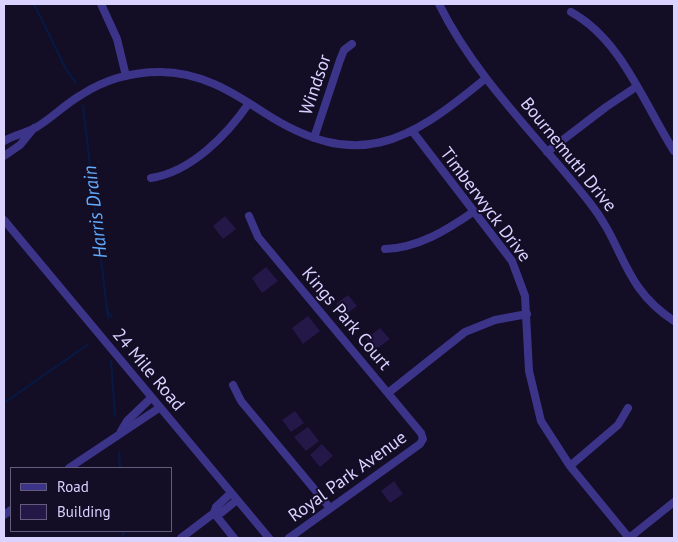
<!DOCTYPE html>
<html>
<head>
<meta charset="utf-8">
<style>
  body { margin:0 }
  #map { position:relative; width:678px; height:542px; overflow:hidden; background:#130d26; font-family:"PT Sans",sans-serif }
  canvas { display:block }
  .frame { position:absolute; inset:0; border:5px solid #dad2ff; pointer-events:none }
  .legend { position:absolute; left:10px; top:467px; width:162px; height:65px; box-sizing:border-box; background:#130d26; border:1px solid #635c7d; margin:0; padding:6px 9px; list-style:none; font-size:15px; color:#dad2ff }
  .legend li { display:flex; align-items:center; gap:10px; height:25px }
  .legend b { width:25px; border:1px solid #635c7d }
</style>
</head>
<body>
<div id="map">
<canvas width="678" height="542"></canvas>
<div class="frame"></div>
<ul class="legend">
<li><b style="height:6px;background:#3c3489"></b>Road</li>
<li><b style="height:14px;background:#241849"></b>Building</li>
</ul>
</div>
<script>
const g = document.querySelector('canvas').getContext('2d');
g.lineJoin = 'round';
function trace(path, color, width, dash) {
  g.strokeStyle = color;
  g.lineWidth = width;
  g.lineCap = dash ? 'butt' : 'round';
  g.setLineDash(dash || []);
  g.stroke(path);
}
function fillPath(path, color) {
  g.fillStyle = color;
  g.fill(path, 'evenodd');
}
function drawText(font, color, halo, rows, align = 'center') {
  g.font = font + ' "PT Sans",sans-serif';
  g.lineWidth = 4;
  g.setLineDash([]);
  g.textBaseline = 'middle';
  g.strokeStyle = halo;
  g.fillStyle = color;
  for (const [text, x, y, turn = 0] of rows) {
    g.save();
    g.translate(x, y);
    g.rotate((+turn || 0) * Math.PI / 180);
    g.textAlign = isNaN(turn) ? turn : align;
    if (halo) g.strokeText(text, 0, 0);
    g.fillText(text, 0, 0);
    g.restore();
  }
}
const stream = new Path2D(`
  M34,4L66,69L76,83
  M83,106L108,318
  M108,311L112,317
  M111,361L115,416
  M4,403L87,345
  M119,452L120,468
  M121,538L125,531`);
const building = new Path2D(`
  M225,216L236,229L223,239L213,226Z
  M266,267L278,281L262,293L252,278Z
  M348,295L357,306L345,315L336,304Z
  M308,316L320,331L303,344L292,328Z
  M380,328L390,339L375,350L366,339Z
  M295,411L304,423L291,432L282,420Z
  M308,427L319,441L306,451L294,437Z
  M322,444L333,456L320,467L310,455Z
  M394,481L403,494L390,503L381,491Z`);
const minor = new Path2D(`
  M101,4L117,39L126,76
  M439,4C476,79 539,138 590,203C625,247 622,287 674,321
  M571,12C622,40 644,104 674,151
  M413,132L512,261L525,296L529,371L541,421L570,466L629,538
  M314,138L340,60L344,50L352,44
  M4,141C14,135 25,133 35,128C51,119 65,104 81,95C104,80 132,72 160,72C200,72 231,91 263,112C357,173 408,143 486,78
  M547,152L606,107L636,87
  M4,156L20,145L34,128
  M151,178C191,172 227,135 249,103
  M249,216L258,237L421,433L423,439L420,444L289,538
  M4,220L269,538
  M385,249C418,248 447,230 473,212
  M233,385L241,401L330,508
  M388,393L465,332L495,320L527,314
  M121,431L127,421L151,398
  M570,466L618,425L628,408
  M69,468L159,408
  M214,513L234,538
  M214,513H221L237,500
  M4,515L11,510
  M181,538L214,513L216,507L231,493
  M629,538L674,502`);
const streetNames = [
  ["Windsor",316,85,-71],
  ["Bournemuth Drive",568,155,51],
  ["Timberwyck Drive",485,205,53],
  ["Kings Park Court",346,319,50],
  ["24 Mile Road",148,370,50],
  ["Royal Park Avenue",348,477,-36]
];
const waterNames = [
  ["Harris Drain",96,212,-97]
];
trace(stream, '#061a46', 2);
fillPath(building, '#241849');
trace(minor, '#3c3489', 8);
drawText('18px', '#dad2ff', '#130d26', streetNames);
drawText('italic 19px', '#60acff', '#130d26', waterNames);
</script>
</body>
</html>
